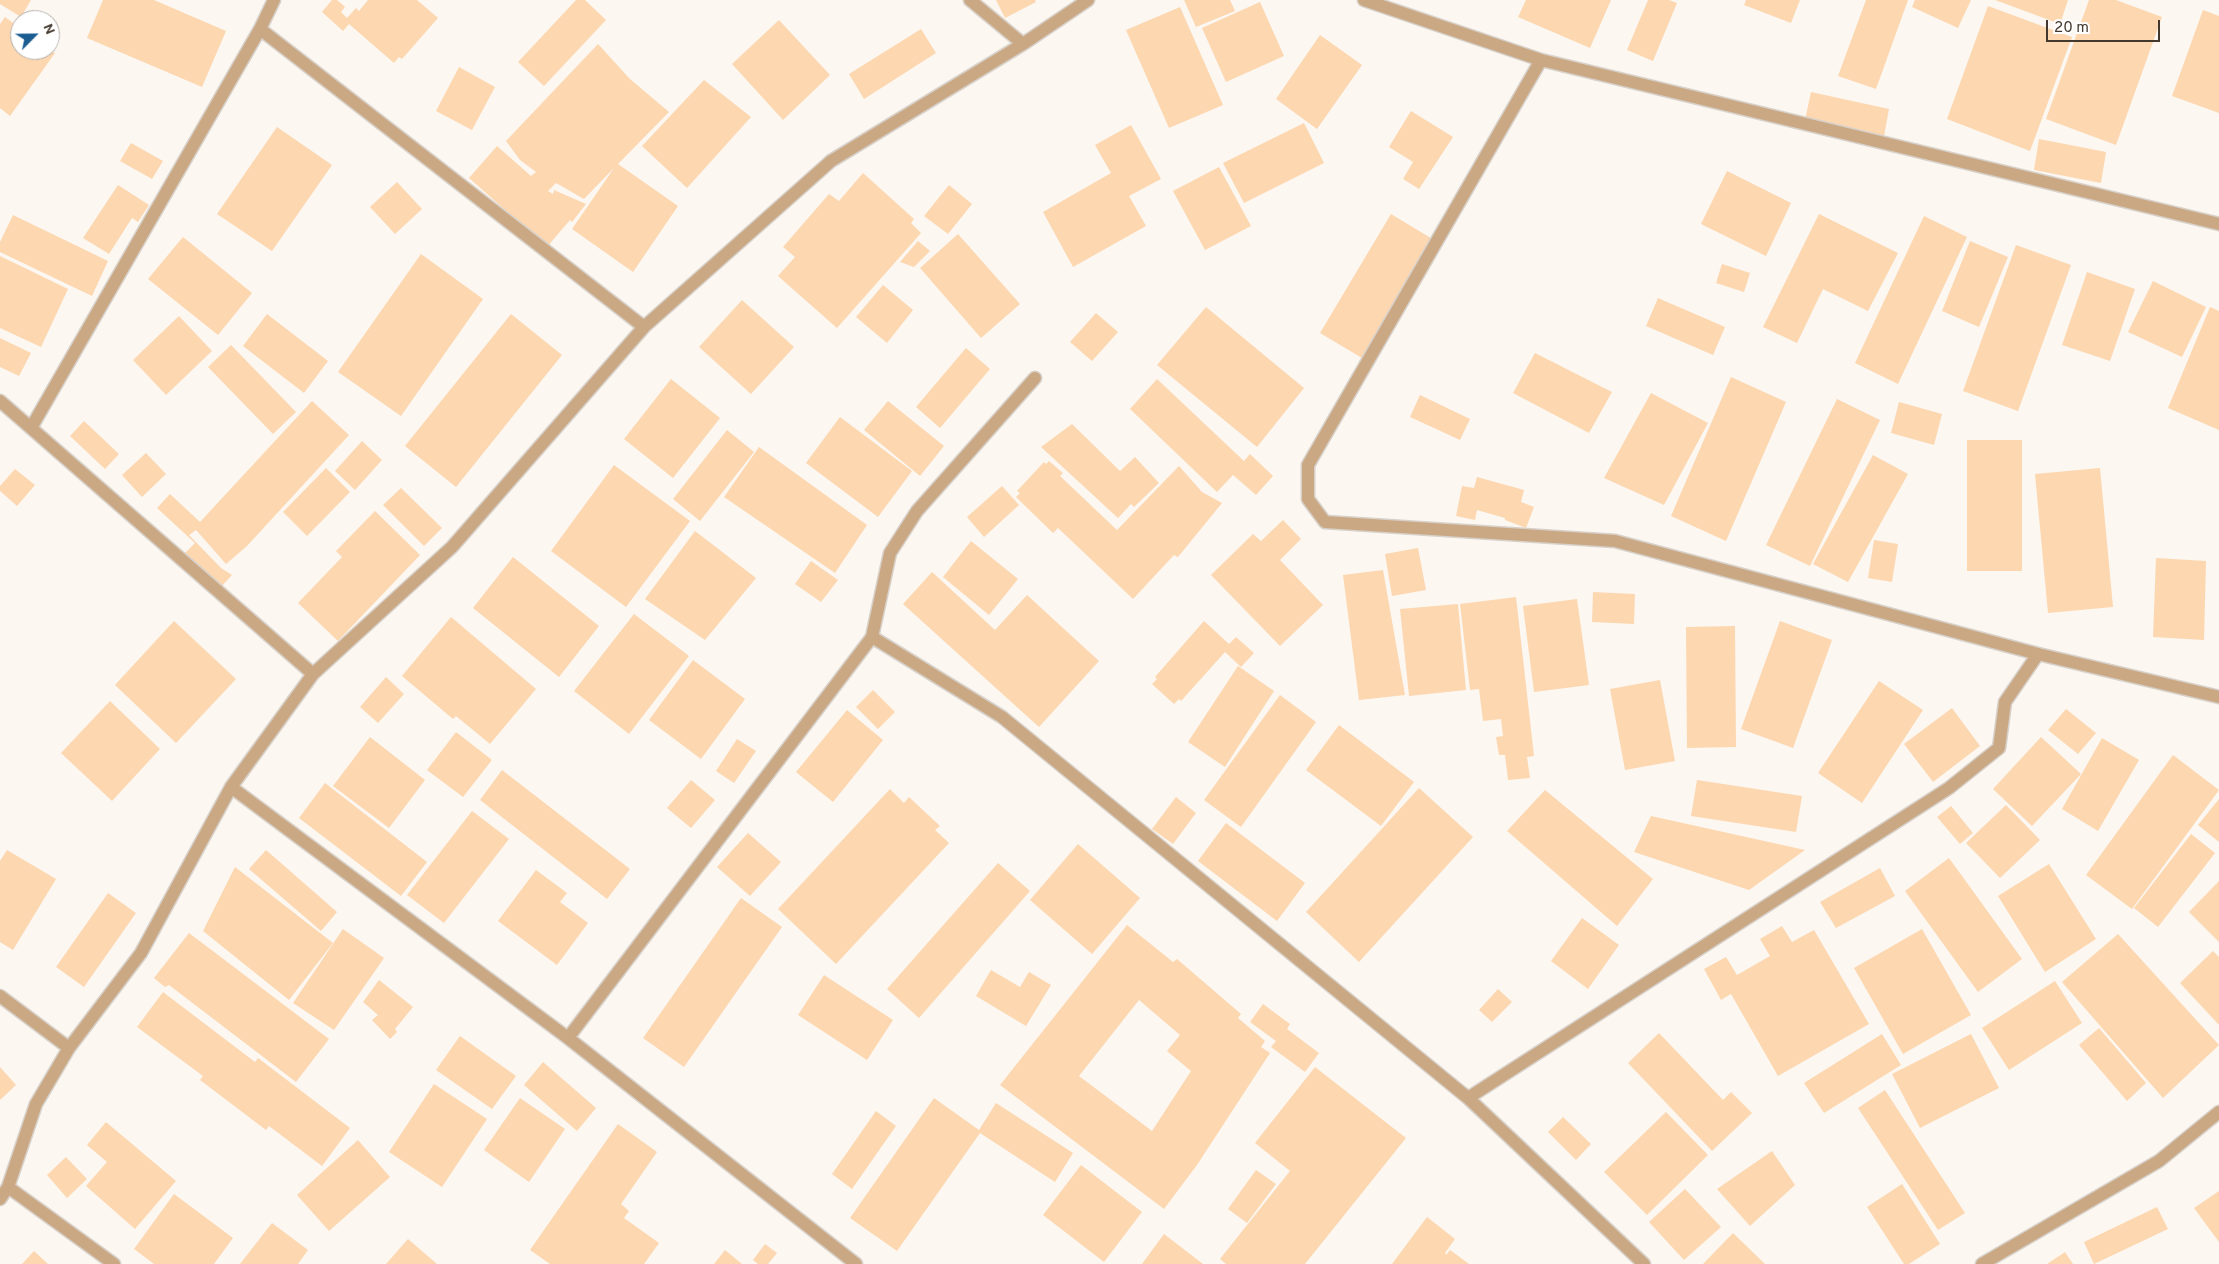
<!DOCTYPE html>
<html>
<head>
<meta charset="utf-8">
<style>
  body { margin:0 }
  #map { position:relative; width:2219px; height:1264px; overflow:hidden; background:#fcf7f1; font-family:Overpass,sans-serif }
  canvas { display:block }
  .north { position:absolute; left:10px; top:10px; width:50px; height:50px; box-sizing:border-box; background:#fff; border:1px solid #b4afab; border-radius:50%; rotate:67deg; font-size:14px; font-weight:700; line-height:20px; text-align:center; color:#43382d }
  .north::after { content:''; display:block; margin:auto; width:18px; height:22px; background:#1b5c91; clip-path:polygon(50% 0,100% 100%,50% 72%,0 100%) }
  .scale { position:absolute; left:2046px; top:20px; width:114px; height:22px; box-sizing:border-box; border:2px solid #43382d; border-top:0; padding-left:6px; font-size:15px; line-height:18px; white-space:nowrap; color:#43382d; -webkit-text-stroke:4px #fff; paint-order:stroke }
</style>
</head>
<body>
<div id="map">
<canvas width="2219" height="1264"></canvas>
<div class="north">N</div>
<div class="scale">20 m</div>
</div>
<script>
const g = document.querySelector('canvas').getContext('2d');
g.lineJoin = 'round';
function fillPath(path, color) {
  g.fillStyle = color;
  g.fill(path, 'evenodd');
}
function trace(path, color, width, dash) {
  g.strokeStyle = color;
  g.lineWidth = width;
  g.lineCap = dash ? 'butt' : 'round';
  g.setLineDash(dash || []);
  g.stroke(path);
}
const building = new Path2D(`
  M0,0H31L21,17L0,4Z
  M103,0H154L226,31L202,87L87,38Z
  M332,0H337L345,7L341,12L347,18L356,8L359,11L368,0H417L438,18L402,59L399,57L394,63L349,24L343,31L322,12Z
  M576,0H585L606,20L544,86L518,62Z
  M996,0H1035L1036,2L1005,18Z
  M1184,0H1230L1235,11L1196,27Z
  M1526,0H1611L1590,48L1518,17Z
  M1648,0H1669L1677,3L1653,61L1627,50Z
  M1746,0H1800L1791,23L1744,5Z
  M1866,0H1908L1876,89L1838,76Z
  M1915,0H1971L1958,28L1912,7Z
  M1995,0H2068L2060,24Z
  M2089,0H2116L2162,17L2116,145L2046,119Z
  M1260,2L1284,56L1226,82L1202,28Z
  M1988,6L2072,37L2030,151L1947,119Z
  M1180,7L1223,105L1169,128L1126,30Z
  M2203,10L2219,16V113L2172,96Z
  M5,17L20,28V50H50L55,53L10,116L0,108V24Z
  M779,20L830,75L783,120L732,64Z
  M921,29L936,53L864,99L849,74Z
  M1320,35L1362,65L1317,129L1276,99Z
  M598,44L630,79L669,112L618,164L678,206L633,272L572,229L614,168L584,199L556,183L548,191L553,194L554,190L586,204L572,222L570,220L547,247L469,178L497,146L531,176L536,172L520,160L506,141Z
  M459,67L495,87L472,130L436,111Z
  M704,80L751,117L687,188L642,146Z
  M1811,92L1889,109L1884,136L1805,120Z
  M1411,111L1453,137L1419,189L1403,179L1413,162L1389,147Z
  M1304,123L1324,163L1244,203L1223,163Z
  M1131,125L1161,179L1129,196L1146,226L1073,267L1043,212L1111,173L1095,145Z
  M277,127L332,165L272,251L217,214Z
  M2039,139L2106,152L2101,183L2034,170Z
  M131,143L163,161L152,179L120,161Z
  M1219,167L1251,226L1205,250L1173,191Z
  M1727,171L1791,203L1766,256L1701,224Z
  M863,173L914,219L911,223L921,233L837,328L778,276L795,257L783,247L829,194L839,201Z
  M397,182L422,209L395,234L370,207Z
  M118,185L149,205L138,222L132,218L109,254L83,238Z
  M949,185L972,204L948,234L924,216Z
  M1391,214L1434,240L1362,358L1320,333Z
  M1819,214L1898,253L1868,311L1823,289L1797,343L1763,327Z
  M13,215L108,261L92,296L0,252V242Z
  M1924,216L1967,237L1898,384L1855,363Z
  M958,234L1020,304L981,338L920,268Z
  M183,237L252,293L218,335L148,279Z
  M918,241L930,251L914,267L900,262Z
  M1970,241L2008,257L1979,327L1942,311Z
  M2016,245L2071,265L2018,411L1963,391Z
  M421,254L483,299L401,416L338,372Z
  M0,256L68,289L41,347L0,328Z
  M1722,264L1750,273L1744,292L1716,283Z
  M2087,272L2135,289L2110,361L2062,345Z
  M2153,281L2206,307L2182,357L2128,332Z
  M883,285L913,310L887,343L856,317Z
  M1658,298L1725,327L1713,355L1646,326Z
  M742,300L794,347L751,394L699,347Z
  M1206,307L1304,388L1257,447L1157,365Z
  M2210,307L2219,311V430L2168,408Z
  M1096,313L1118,332L1092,361L1070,342Z
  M267,314L328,361L304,393L243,346Z
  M511,314L562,355L456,487L405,446Z
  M179,316L212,351L166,395L133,360Z
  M0,338L31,353L19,376L0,367Z
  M231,345L296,412L273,434L208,367Z
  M966,348L990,369L940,428L916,407Z
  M1535,353L1612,392L1589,433L1513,393Z
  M1731,377L1786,402L1726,541L1671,516Z
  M671,379L720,418L673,478L624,439Z
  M1157,379L1244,461L1250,454L1273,476L1256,495L1233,475L1217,492L1130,409Z
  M1651,393L1708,423L1664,505L1604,478Z
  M1420,395L1470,419L1460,440L1410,417Z
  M1837,399L1880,420L1810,566L1766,545Z
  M312,401L349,435L247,546L226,564L196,530L189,535L221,568L232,575L220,588L184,554L195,543L157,508L170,494L200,522Z
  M888,401L944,446L920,476L864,430Z
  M1899,402L1942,414L1934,445L1891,433Z
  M840,417L912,471L878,517L806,463Z
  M84,421L119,454L105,469L70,436Z
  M1072,424L1120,471L1135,457L1159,483L1134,507L1131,504L1118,518L1041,447Z
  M727,430L754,452L700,521L673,499Z
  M1967,440H2022V571H1967Z
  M362,441L382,460L355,490L335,471Z
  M759,447L867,525L835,573L724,497Z
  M146,453L166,474L142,497L122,475Z
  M1873,455L1908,474L1848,582L1813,564Z
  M1049,461L1063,473L1060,476L1117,530L1179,466L1202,492L1222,503L1178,557L1174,555L1133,599L1058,528L1053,533L1016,497L1020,493L1017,491L1044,462L1046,464Z
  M614,465L690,521L626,607L551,551Z
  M326,468L350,492L307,536L283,512Z
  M2100,468L2113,607L2048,613L2035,474Z
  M15,469L35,485L17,506L0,491V486Z
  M1477,477L1524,490L1521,502L1534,507L1526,528L1505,520V518L1477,510L1475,520L1456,516L1462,486L1474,488Z
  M1002,486L1019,505L984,537L967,517Z
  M401,488L442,528L424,546L383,505Z
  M375,511L420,555L338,641L298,603L342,557L336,551Z
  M1283,520L1301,539L1280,560L1323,605L1280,646L1211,575L1253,534L1261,541Z
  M695,531L756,578L705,640L645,599Z
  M1874,540L1898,544L1892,582L1868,578Z
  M971,541L1018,579L989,615L943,577Z
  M1418,548L1426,590L1392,596L1385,554Z
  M513,557L599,626L559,677L473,608Z
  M2156,558L2206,561L2204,640L2153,637Z
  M811,561L838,580L821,602L795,584Z
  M1383,570L1405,695L1359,700L1343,575Z
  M932,572L995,630L1027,595L1099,661L1039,727L903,604Z
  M1593,592L1635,594L1634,624L1592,622Z
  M1516,597L1534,756L1527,757L1530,778L1508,780L1505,755H1499L1496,737L1503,736L1501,719L1483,721L1479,689L1470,690L1460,604Z
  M1577,599L1589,685L1534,692L1523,606Z
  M1458,604L1466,690L1409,696L1400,609Z
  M634,614L689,656L629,734L574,691Z
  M451,617L536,689L490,744L456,716L453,719L402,676Z
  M174,621L236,679L176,743L115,685Z
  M1204,621L1229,644L1236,637L1254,653L1241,667L1225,652L1181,701L1179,699L1174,704L1152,684L1157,679L1155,677Z
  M1780,621L1832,640L1793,748L1741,729Z
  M1735,626L1736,747L1687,748L1686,627Z
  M693,660L745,699L701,759L649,720Z
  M1238,666L1274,691L1225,767L1188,742Z
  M386,677L404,694L378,723L360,707Z
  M1660,680L1675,761L1625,770L1610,689Z
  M1879,681L1923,710L1862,803L1818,773Z
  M873,690L895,712L878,729L856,707Z
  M1280,695L1316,722L1241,827L1204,800Z
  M110,701L160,749L112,801L61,753Z
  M1952,708L1980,746L1933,782L1904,744Z
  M2066,709L2096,733L2078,754L2048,730Z
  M847,710L883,740L833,802L796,772Z
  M1339,725L1414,782L1381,826L1306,770Z
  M456,732L492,760L463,797L427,770Z
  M370,737L425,780L389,828L333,786Z
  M2041,737L2081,774L2032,826L1993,789Z
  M2102,738L2139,760L2098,831L2062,809Z
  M737,739L756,751L734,783L716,771Z
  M2173,755L2219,790L2132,909L2086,875Z
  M502,770L630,869L607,899L480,800Z
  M691,780L715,800L691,828L667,808Z
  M1697,780L1802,796L1796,832L1691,816Z
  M325,783L427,862L401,896L299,818Z
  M1419,788L1473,837L1359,962L1306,912Z
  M890,789L904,803L909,797L940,826L935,830L949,843L836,964L778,909Z
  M1545,790L1653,879L1617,926L1507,831Z
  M1176,797L1196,813L1173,844L1152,829Z
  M2219,799V842L2198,825Z
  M2006,805L2040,840L2000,878L1966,843Z
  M1951,806L1973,833L1960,844L1937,817Z
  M472,811L509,839L444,923L407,895Z
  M1651,816L1805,850L1749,890L1634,852Z
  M1226,823L1305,883L1277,921L1198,861Z
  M748,833L781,862L750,896L717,867Z
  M2191,834L2215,853L2158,927L2134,908Z
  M1078,844L1140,898L1092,954L1030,900Z
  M7,850L56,879L13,950L0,942V861Z
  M266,850L337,912L321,931L249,869Z
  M1949,858L2022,959L1978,992L1905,891Z
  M998,863L1030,891L919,1018L887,989Z
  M2049,864L2096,939L2045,972L1998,896Z
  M235,867L333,943L289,1000L203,931Z
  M1880,868L1895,896L1836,928L1820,902Z
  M536,870L567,893L560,902L588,923L557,965L498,921Z
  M2219,881V942L2189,912Z
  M108,893L136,913L84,987L56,967Z
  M741,898L782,927L684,1067L643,1038Z
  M1582,918L1619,945L1588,989L1551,961Z
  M1127,925L1173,962L1177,959L1241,1014L1238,1018L1265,1041L1261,1047L1270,1053L1197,1165L1164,1209L1000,1085ZM1139,1000L1180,1035L1167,1051L1191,1071L1152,1131L1079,1076Z
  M1782,926L1792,942L1814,930L1869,1024L1778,1076L1731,994L1721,1000L1704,969L1726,957L1737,975L1770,956L1760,939Z
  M343,929L384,958L334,1030L293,1003Z
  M1922,929L1971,1015L1903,1054L1854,968Z
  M189,933L329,1039L296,1082L169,985L165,987L154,978Z
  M2118,934L2219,1045L2163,1098L2062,982Z
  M2213,951L2219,957V1025L2180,983Z
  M991,970L1020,987L1029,972L1051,985L1026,1026L976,996Z
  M824,975L893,1020L867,1060L798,1015Z
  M379,980L413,1007L395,1029L397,1032L390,1039L372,1020L378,1015L363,1002Z
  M2055,981L2082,1023L2009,1070L1982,1028Z
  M1498,989L1512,1002L1492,1022L1479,1010Z
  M163,992L255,1062L258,1058L350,1128L322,1166L269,1126L266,1130L200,1080L203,1076L137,1027Z
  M1263,1004L1290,1024L1287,1029L1319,1053L1305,1072L1271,1047L1276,1041L1250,1022Z
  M2099,1028L2146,1083L2127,1101L2079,1045Z
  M1659,1033L1723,1100L1731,1092L1752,1113L1712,1151L1628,1063Z
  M1882,1034L1901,1065L1824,1113L1804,1083Z
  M1971,1034L1999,1088L1920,1128L1892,1074Z
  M460,1036L516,1076L492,1109L436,1070Z
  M543,1062L596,1108L577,1131L524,1085Z
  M0,1067L16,1085L0,1100Z
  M1315,1067L1406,1138L1305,1264H1226L1220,1259L1290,1171L1255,1143Z
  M434,1084L487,1119L442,1187L389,1152Z
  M1885,1090L1965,1213L1938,1230L1858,1108Z
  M520,1098L565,1129L529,1182L484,1150Z
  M934,1098L979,1130L996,1103L1073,1153L1055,1182L980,1133L897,1251L850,1218Z
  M876,1111L896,1126L852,1189L832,1174Z
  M1666,1112L1708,1155L1647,1215L1604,1172Z
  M1563,1117L1591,1144L1576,1160L1548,1132Z
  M106,1122L176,1181L135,1229L86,1186L107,1162L87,1145Z
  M618,1124L657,1152L621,1204L629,1211L624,1218L659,1243L644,1264H550L530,1250Z
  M358,1140L390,1177L329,1231L297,1195Z
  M1772,1151L1795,1185L1750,1226L1717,1189Z
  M66,1157L87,1179L67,1198L47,1175Z
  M1081,1165L1142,1212L1104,1262L1043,1215Z
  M1256,1170L1276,1184L1247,1223L1228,1209Z
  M1902,1184L1940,1244L1909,1264H1904L1867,1207Z
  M1685,1189L1721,1227L1684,1260L1649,1222Z
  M2219,1191V1242L2194,1208Z
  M174,1194L233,1238L214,1264H154L134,1249Z
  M2157,1207L2168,1229L2094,1264L2084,1242Z
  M1427,1217L1455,1239L1445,1253L1446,1255L1450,1250L1469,1264H1392Z
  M272,1223L308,1250L298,1264H240Z
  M1733,1233L1765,1264H1703Z
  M1164,1234L1203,1264H1142Z
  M408,1239L437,1264H386Z
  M765,1244L777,1253L768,1264H758L753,1260Z
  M725,1250L742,1264H714Z
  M34,1251L48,1264H22Z
  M2065,1252L2073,1264H2047Z`);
const minor = new Path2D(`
  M970,0L1023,44
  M1364,0L1541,60L2219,224
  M260,29L644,327
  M1541,60L1308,465V499L1325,522L1615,541L2038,654L2219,697
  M0,401L313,674
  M31,428L260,29L274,0
  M872,637L1002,717L1468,1098L1644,1264
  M231,787L568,1038L856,1264
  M0,996L69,1048
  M568,1038L872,637L890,553L917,511L1035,378
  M1468,1098L1949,788L1999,748L2005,702L2038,654
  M8,1187L114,1264
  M0,1199L8,1187L36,1104L69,1048L141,953L231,787L313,674L452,547L644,327L831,161L1023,44L1088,0
  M1982,1264L2159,1161L2219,1112`);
fillPath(building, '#fcd7b0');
trace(minor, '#d7d1ca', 15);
trace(minor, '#cba884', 12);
</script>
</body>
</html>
